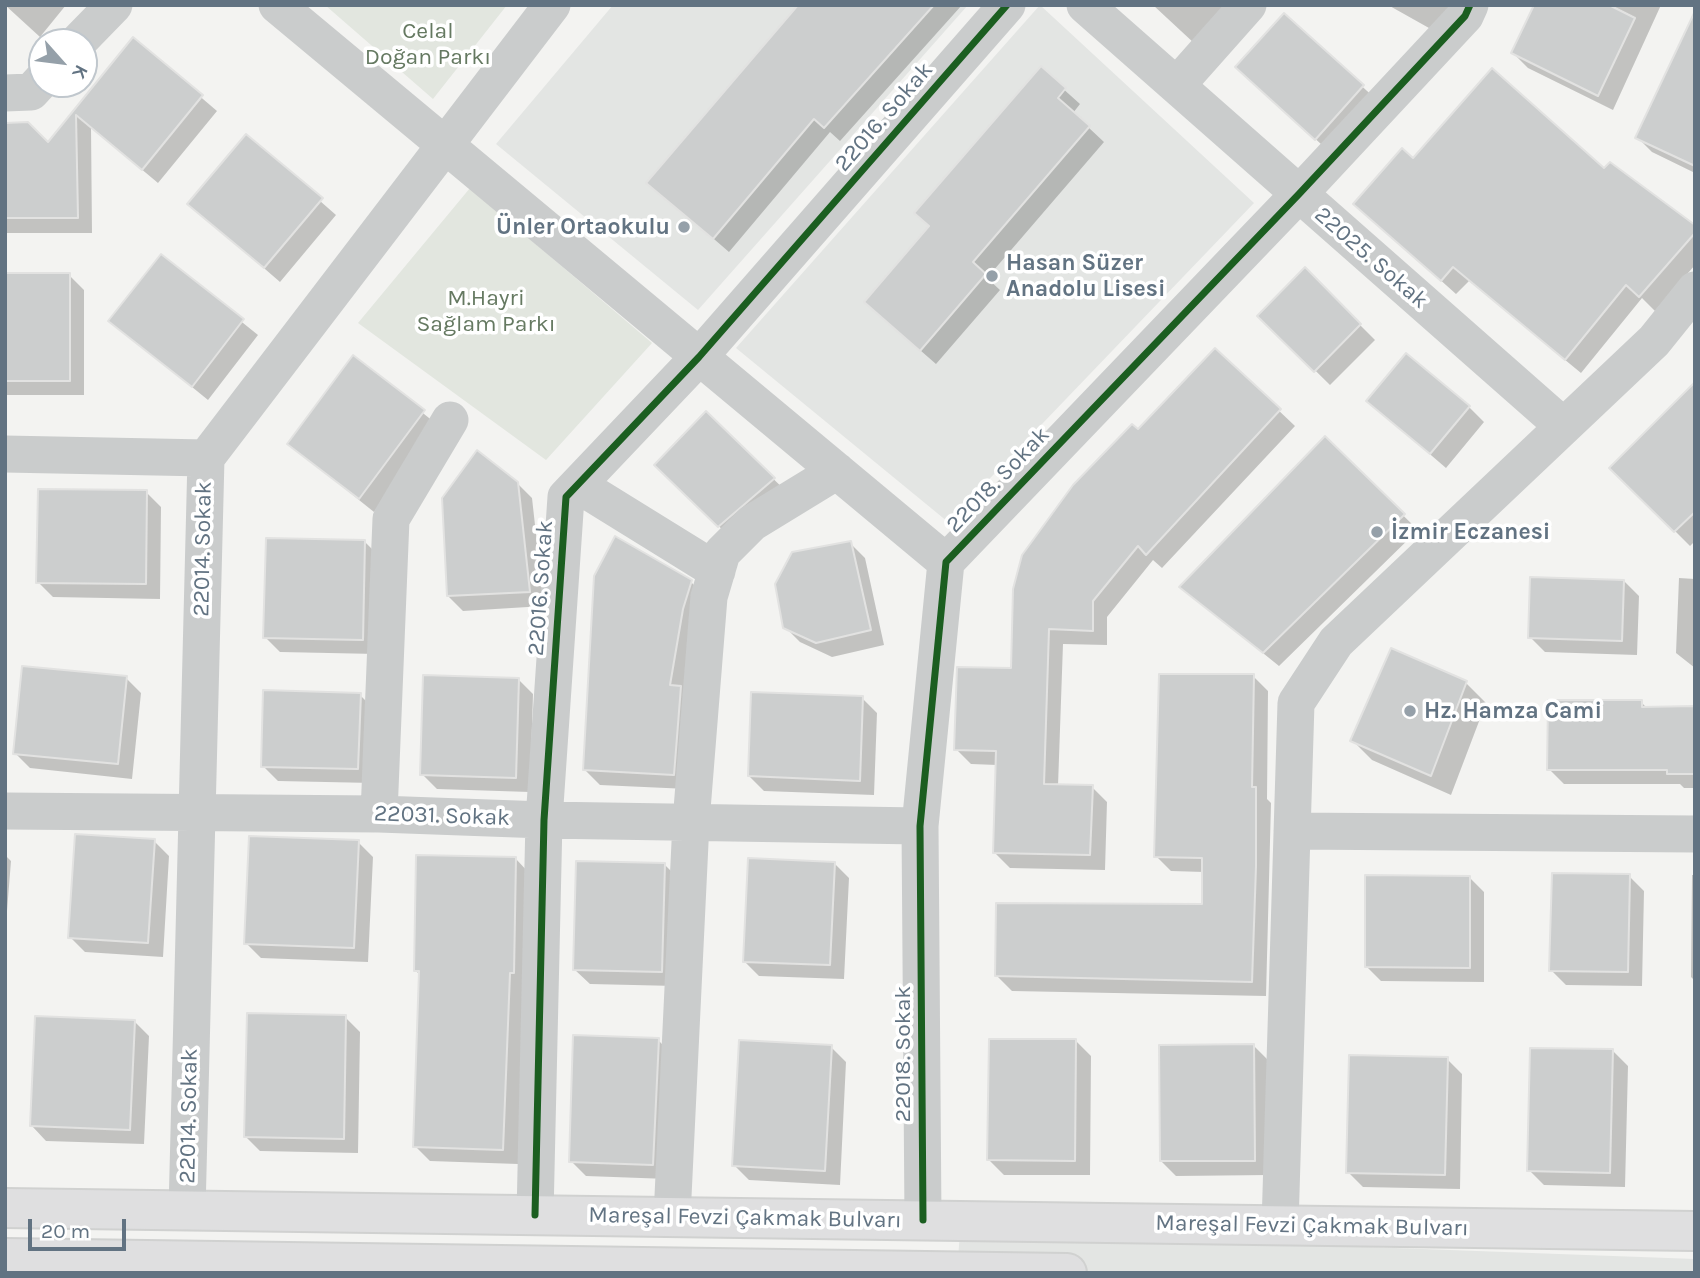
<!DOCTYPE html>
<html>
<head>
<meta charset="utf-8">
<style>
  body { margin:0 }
  #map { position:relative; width:1700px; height:1278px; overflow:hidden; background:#f3f3f1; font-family:Karla,sans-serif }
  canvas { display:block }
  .frame { position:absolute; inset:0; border:7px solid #627382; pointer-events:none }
  .north { position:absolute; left:28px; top:28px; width:70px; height:70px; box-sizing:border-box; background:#fff; border:2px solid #c0c7cd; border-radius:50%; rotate:118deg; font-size:19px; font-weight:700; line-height:28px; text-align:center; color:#627382 }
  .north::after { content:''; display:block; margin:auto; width:24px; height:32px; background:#95a0a9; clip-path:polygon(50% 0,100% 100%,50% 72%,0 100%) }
  .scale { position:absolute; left:28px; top:1219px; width:98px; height:32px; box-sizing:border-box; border:4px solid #627382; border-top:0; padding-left:9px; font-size:21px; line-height:24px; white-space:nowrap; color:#627382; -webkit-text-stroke:5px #fff; paint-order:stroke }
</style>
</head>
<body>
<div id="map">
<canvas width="1700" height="1278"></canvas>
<div class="frame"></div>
<div class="north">K</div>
<div class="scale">20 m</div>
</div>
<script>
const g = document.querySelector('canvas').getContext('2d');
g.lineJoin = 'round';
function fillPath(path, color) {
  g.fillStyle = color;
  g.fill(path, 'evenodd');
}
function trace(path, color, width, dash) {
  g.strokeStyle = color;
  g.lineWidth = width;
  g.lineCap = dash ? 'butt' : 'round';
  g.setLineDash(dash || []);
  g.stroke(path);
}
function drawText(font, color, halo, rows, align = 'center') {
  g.font = font + ' Karla,sans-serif';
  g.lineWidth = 7;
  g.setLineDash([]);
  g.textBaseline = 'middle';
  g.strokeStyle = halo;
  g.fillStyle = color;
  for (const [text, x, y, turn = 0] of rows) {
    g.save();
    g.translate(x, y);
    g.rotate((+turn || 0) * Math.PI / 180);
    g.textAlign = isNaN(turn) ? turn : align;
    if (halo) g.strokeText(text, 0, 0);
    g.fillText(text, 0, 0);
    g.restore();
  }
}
const built = new Path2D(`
  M613,5H968L698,310L496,144Z
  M1040,5L1254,203L948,522L736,348Z
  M960,1232L1695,1259V1273H957Z`);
const green = new Path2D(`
  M325,5H507L433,99Z
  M470,188L652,343L546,460L358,323Z`);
const shadow = new Path2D(`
  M5,5H66L40,37Z
  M800,5H962L840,141L830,132L729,252L649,183Z
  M1153,5H1230L1195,44Z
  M1388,5H1468L1445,37Z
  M1536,5H1661L1613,110L1528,68L1513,53Z
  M1284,15L1378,101L1331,153L1252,82Z
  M134,40L217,111L158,183L91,127L92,233H5V124L48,144Z
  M1695,57V173L1652,152L1637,137Z
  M1041,69L1080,104L1073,113L1104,142L987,278L1000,290L936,364L881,316L931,227Z
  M246,136L336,215L280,282L190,204Z
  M1604,170L1695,227V265L1655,311L1642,298L1581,373L1469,281L1456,294L1371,218Z
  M161,257L258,335L208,400L111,321Z
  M1305,270L1375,340L1330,385L1260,316Z
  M5,275H69L84,290V395H5Z
  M1215,350L1295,426L1162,568L1153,560L1107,617V645L1063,644L1058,786L1092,787L1107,802L1105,870L1010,868L995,853L997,765L971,764L956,749L1013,670L1138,432Z
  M353,357L439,426L374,512L289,444Z
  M1695,399V541L1690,546L1612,468Z
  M1368,401L1469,407L1484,422L1446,468Z
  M706,414L789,494L734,541L656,465Z
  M1325,439L1418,530L1279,666L1181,587Z
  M517,483L532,498L544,606L463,611L448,596Z
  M146,492L161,507L160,599L53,597L38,582Z
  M365,542L380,557L377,654L280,652L265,637Z
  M850,543L865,558L884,645L832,657L800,642L785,627Z
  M1679,578L1695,579V668L1676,653Z
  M1624,581L1639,596L1637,655L1545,652L1530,637Z
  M691,582L706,597L688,789L600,785L585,770Z
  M1392,650L1466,683L1486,703L1451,795L1372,760L1352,740Z
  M1253,676L1268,691L1267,799L1271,803L1266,996L1012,991L997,976L1204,906V872L1171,871L1156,856Z
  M126,678L141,693L132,779L30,768L15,753Z
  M518,679L533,694L530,792L437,789L422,774Z
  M360,695L375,710L373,783L278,781L263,766Z
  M862,698L877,713L874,795L764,791L749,776Z
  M1641,702L1648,709L1695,708V788H1684L1680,784H1564L1549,769Z
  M154,841L169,856L163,957L85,952L70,937Z
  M358,842L373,857L368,962L261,958L246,943Z
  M5,855L11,861L5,936Z
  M516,859L530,874L518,1164L430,1161L415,1146L421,976L415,970Z
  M834,863L849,878L844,979L759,976L744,961Z
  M664,864L679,879L676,986L590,984L575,970Z
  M1692,875H1695V981L1691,977Z
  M1629,876L1644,891L1642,986L1566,985L1551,970Z
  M1469,877L1484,892V982L1381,981L1366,966Z
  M345,1017L360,1032L358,1153L260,1151L245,1136Z
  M134,1021L149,1036L144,1144L46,1141L32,1126Z
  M658,1040L673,1055L668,1179L586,1176L571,1161Z
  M1076,1041L1091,1056L1090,1175H1004L989,1160Z
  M1253,1045L1268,1060L1269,1175L1176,1176L1161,1161Z
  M831,1047L846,1062L840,1185L749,1180L734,1165Z
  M1613,1051L1628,1066L1625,1187L1544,1185L1529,1170Z
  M1447,1059L1462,1074L1460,1189L1363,1187L1348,1172Z`);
const building = new Path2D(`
  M798,5H934L824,128L814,119L713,239L646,183Z
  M1534,5H1609L1635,18L1598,96L1511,53Z
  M1695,11V166L1635,138Z
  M1284,13L1364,85L1315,140L1235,67Z
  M133,37L203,95L142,170L76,115L78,218H5V123L28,122L48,142Z
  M1041,66L1066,88L1058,98L1090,126L973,262L986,274L920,351L864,302L929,226L914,213Z
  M1492,68L1604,168L1610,162L1695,225V233L1639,297L1626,285L1565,360L1453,267L1441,281L1353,204L1402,148L1413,158Z
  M246,134L323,198L264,268L187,204Z
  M161,254L244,319L192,387L108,321Z
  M1305,267L1361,324L1314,372L1257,316Z
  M5,273H70V381H5Z
  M1215,348L1281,409L1146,555L1138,546L1093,601V631L1049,629L1044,784L1093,785L1090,855L993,853L996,751L954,750L957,667L1011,668L1013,589L1022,555L1073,485L1132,424L1138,429Z
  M1406,353L1470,406L1430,454L1366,401Z
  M353,355L425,410L359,499L287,444Z
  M1695,382V512L1674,532L1609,468Z
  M706,411L775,478L718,527L654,465Z
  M1325,436L1405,514L1263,653L1179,587Z
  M477,450L518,482L530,592L447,596L442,498Z
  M38,489L147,490L146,584L36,583Z
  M615,536L692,580L683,609L670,685L681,686L674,775L583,770L594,576Z
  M266,538L365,540L363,640L263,638Z
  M851,541L871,630L816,643L783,628L775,584L792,552Z
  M1530,577L1624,580L1622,641L1528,638Z
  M1391,648L1467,681L1431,776L1350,741Z
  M22,666L127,676L118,764L13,754Z
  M1159,674H1254L1252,787H1256V866L1252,982L995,976L996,903L1202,904V858L1154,857Z
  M423,675L519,678L516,778L420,775Z
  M263,690L361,693L358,769L261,767Z
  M751,692L863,696L860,781L748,776Z
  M1548,700H1642V707L1695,706V774H1667V770H1547Z
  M75,834L155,839L148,943L68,938Z
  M249,836L359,840L354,948L244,944Z
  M416,855L516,857L514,973H510L503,1150L413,1147L419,971H414Z
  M748,858L835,862L830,965L743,962Z
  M576,861L665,863L662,972L573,970Z
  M1552,873L1630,874L1628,972L1549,971Z
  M1365,875L1470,876V968L1365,967Z
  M247,1013L346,1015L344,1139L244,1137Z
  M35,1016L135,1020L130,1130L30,1126Z
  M573,1035L659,1038L653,1165L569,1162Z
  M989,1039H1076L1075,1161L987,1160Z
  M739,1040L832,1045L825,1171L732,1166Z
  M1254,1044L1255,1161H1160L1159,1045Z
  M1530,1048L1613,1049L1610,1173L1527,1171Z
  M1349,1055L1448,1057L1445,1175L1346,1173Z`);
const minor = new Path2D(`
  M277,5L946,562
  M1085,5L1563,426
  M78,42L114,5
  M1177,85L1248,5
  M5,93L31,92L42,80
  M5,454L206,458
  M578,485L717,571
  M5,811L379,814L544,820L920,826
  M379,814L391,519L450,420
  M1292,831L1695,834
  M187,1211L206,458L552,5
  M535,1215L544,820L566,497L699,357L1007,5
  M672,1217L691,822L709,597L722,553L752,523L837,471
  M923,1220L920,826L946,562L1299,194L1465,16L1470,5
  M1280,1225L1296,703L1336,642L1654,341L1695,290`);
const major = new Path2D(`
  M5,1208L1695,1231
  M5,1258L1067,1273`);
const cycleway = new Path2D(`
  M535,1215L544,820L566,497L699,357L1007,5
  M923,1220L920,826L946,562L1299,194L1465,16L1470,5`);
const markers = [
  [684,227,7,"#95a0a9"],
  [992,276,7,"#95a0a9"],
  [1377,532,7,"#95a0a9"],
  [1410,711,7,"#95a0a9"]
];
const parkNames = [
  ["Celal",428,31],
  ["Doğan Parkı",428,57],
  ["M.Hayri",486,298],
  ["Sağlam Parkı",486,324]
];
const streetNames = [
  ["22016. Sokak",884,117,-49],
  ["22025. Sokak",1371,258,41],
  ["22018. Sokak",998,480,-46],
  ["22014. Sokak",203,549,-89],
  ["22016. Sokak",541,588,-86],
  ["22031. Sokak",442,816,2],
  ["22018. Sokak",903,1054,-90],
  ["22014. Sokak",189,1116,-89],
  ["Mareşal Fevzi Çakmak Bulvarı",745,1218,1],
  ["Mareşal Fevzi Çakmak Bulvarı",1312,1226,1]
];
const poiNames = [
  ["Ünler Ortaokulu",670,227,"right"],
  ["Hasan Süzer",1006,263],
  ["Anadolu Lisesi",1006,289],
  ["İzmir Eczanesi",1391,532],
  ["Hz. Hamza Cami",1424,711]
];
fillPath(built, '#e3e5e3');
fillPath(green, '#e2e6df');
fillPath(shadow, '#0003');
fillPath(building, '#cccece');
trace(building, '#e2e2e1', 2);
trace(major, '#d0d1d0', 42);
trace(minor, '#cacccc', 37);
trace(major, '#dfdfe0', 38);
trace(cycleway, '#1b5e20', 7);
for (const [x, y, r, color] of markers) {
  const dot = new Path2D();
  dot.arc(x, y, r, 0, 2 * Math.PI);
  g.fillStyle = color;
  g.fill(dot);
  trace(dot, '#fff', 2.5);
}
drawText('23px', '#657961', '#fff', parkNames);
drawText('23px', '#627382', '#fff', streetNames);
drawText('bold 23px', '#627382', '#fff', poiNames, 'left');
</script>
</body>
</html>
